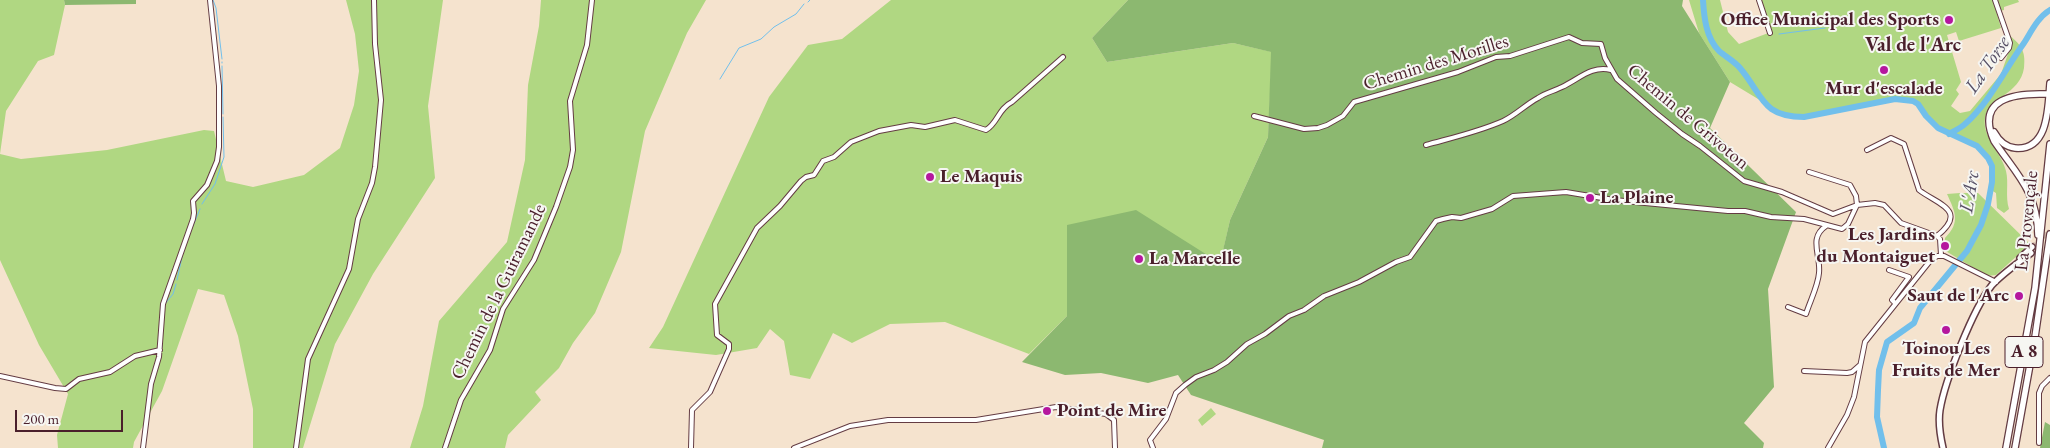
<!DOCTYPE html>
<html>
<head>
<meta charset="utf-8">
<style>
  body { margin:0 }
  #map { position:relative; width:2050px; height:448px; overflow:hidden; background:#f5e3ce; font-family:"EB Garamond",serif }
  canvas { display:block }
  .scale { position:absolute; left:15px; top:410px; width:108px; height:22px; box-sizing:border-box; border:2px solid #4a1f2b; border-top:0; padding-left:6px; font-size:15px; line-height:18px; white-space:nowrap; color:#4a1f2b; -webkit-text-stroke:4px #f6f6f2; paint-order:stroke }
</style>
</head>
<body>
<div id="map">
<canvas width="2050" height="448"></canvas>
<div class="scale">200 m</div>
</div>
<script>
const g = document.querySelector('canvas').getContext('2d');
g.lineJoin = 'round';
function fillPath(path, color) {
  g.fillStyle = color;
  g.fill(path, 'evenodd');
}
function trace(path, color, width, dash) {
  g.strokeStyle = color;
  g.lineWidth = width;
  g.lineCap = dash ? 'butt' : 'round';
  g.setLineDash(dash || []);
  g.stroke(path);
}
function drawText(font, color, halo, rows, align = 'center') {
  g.font = font + ' "EB Garamond",serif';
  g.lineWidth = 4;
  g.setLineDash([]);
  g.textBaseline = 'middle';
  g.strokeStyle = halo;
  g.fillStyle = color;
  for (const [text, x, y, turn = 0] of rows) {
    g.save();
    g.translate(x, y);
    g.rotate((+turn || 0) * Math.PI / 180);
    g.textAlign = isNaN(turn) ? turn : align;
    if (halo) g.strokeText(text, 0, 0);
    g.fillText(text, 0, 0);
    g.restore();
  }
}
const green = new Path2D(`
  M0,0H64L65,5L54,55L38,61L6,111L0,154L21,159L107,150L204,130L214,131L226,181L253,187L304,175L340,148L354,105L359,71L355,34L346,0H443L428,106L435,178L373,274L335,344L303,448H253V409L238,336L224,295L198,289L162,391L134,442L133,448H58L57,435L68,394L39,345L0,260Z
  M541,0H706L687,33L645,131L621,252L595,313L573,343L559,368L535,392L541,400L508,435L505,448H410L423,406L439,321L507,242L525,160L528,85L539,26Z
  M891,0H1128L1092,38L1107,62L1233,43L1272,52L1268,137L1230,220L1220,264L1067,225V316L1029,354L945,322L890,324L852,343L833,333L810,379L790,375L784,341L770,329L757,348L716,355L649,348L663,327L769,97L808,45L842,39Z
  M1689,0H1720L1728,32L1739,44L1771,32L1761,0H1993L2001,28L1959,41L1956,32L1947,35L1961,82L1956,90L1959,94L1951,106L1960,113L1970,111L2001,74L2010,48L2007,33C2021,45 2026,50 2024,68C2020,95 1988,97 1985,118C1982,138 2002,153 2006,171C2009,183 2005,196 2009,209L2004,213L1997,208L1996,193L1991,190C2000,141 1966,148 1938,128C1926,119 1921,101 1905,99C1893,98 1879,102 1867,105C1856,107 1845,108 1833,110C1823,112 1814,115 1804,117H1793L1773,111L1763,102L1730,82L1699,33Z
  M1996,0H2018L2019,2L2004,7V10L2000,11Z
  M1960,193H1978L2030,244L1996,275L1987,276L1944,250L1945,238C1961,222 1955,212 1947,194Z
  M1211,408L1216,414L1202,426L1198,420Z`);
const forest = new Path2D(`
  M64,0H136V4L65,5Z
  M1128,0H1683L1682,6L1730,82L1710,128L1796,212L1768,289L1774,387L1744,423L1764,443L1763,448H1322L1324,440L1191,395L1178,375L1148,383L1101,373L1065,375L1022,362L1067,316V225L1136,210L1220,263L1230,220L1268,137L1271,52L1233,43L1107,62L1092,38Z
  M2045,422L2050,425V448H2040Z`);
const stream = new Path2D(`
  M213,0L216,8L222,59
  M808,2L810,0
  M1779,34L1825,28
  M222,62V63
  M222,66L223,114
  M720,79L739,48L761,39L774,27L796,14L804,4
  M202,204L215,184L224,157L223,117
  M188,238L200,209
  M177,280L182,257
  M165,304L173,294L176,284
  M162,337V347`);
const river = new Path2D(`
  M1703,0C1704,17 1706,38 1719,51C1726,57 1734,61 1740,68C1763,95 1761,117 1804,117L1895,99L1913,101L1918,104L1926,116L1938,128L1977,146L1988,158L1992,166V182L1988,204L1981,225L1967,251L1920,308L1914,323L1887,342L1879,370L1878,390L1877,417L1884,448
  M1949,134C1954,131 1961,128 1965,124C1990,102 2005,69 2024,43C2031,32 2038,17 2050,10`);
const majorTunnel = new Path2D(`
  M2032,247L2050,231`);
const minor = new Path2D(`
  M1759,0L1770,33
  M1995,0L2010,43L2009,48L2001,58
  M1254,116L1304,129L1318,128L1327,125L1343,116L1354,102L1458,72L1496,57L1510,56L1569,37L1582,43L1601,44L1605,58L1617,79L1656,113L1682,134L1700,146L1744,181L1782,192L1833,214L1857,205L1856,196L1850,185L1809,172
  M1426,145C1451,138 1478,132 1503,121C1516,115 1525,105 1538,98C1545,93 1554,91 1562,87C1579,79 1592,65 1611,70
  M1867,150L1891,138L1904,144L1919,190C1937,204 1969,210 1937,236
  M1889,270L1909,277L1892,300L1895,303
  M1788,307L1806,314C1810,301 1818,286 1819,273C1821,255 1808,238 1826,226
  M1804,371L1847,373L1852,372L1860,365
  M0,376L55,388L66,389L79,379L110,372L135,356L160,350
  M2039,443V393L2042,386L2050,378
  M143,448L151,384L159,357L163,304L193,219L194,213L193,201L207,185L217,161L219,147V86L210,0
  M296,448L308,359L349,269L358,219L372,183L375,167L381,100L375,44L374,0
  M445,448L461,400L490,350L503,309L534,260L556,207L570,167L573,150L570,101L587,45L592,0
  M691,448L692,410L710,392L729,349V344L717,335L715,304L757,228L780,206L801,181L806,177L814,175L823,161L834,157L851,142L879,131L911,125L925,127L955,120L986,130C998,123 998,109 1012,102L1063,57
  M794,448L850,426L888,420H976L1056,407L1106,414L1114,420L1115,448
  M1153,448L1150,440L1166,419L1176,393L1185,385L1196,377L1214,370L1227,362L1247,344L1265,334L1289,316L1304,310L1324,296L1359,282L1396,262L1410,257L1436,221L1443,219L1452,217L1461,218L1492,209L1513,196L1566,192L1614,200L1728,211H1745L1771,217L1804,219L1842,229L1848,224L1857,205L1875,203L1884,205L1901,223L1937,236L1940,239L1941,255
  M1828,448L1847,415L1854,397L1865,342L1930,261L1937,256H1944L1996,282`);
const major = new Path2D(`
  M2020,258L2032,247
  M1943,448C1940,435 1938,423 1940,410C1945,380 1973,309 1992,285C2003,273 2018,263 2031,253`);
const highway = new Path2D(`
  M1994,132C1999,141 2005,147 2015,148C2049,151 2048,107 2050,83
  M2038,235C2037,191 2017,175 1994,141C1975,98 2015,93 2046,94
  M2006,448L2035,288L2050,144
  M2015,448L2035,337L2050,234`);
const markers = [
  [1949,20,5,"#b5179e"],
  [1884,70,5,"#b5179e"],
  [930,177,5,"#b5179e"],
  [1590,198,5,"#b5179e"],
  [1945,246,5,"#b5179e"],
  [1139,259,5,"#b5179e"],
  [2019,296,5,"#b5179e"],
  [1946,330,5,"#b5179e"],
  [1047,411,5,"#b5179e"]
];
const shields = [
  [2024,352,38]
];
const shieldNames = [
  ["A 8",2024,352]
];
const poiNames = [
  ["Office Municipal des Sports",1939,20,"right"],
  ["Mur d'escalade",1884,89,"center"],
  ["Le Maquis",940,177],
  ["La Plaine",1600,198],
  ["Les Jardins",1935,235,"right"],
  ["du Montaiguet",1935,257,"right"],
  ["La Marcelle",1149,259],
  ["Saut de l'Arc",2009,296,"right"],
  ["Toinou Les",1946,349,"center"],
  ["Fruits de Mer",1946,371,"center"],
  ["Point de Mire",1057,411]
];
const streetNames = [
  ["Chemin des Morilles",1436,63,-17],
  ["Chemin de Grivoton",1688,117,40],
  ["La Provençale",2027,221,-84],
  ["Chemin de la Guiramande",499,292,-64]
];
const neighbourhoodNames = [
  ["Val de l'Arc",1913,46]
];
const waterNames = [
  ["La Torse",1988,65,-56],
  ["L'Arc",1970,192,-81]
];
fillPath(green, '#b0d782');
fillPath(forest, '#8cb870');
trace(stream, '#71bfeb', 1);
trace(river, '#71bfeb', 6);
trace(majorTunnel, '#d3bcad', 5, [5, 2.5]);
trace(minor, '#643c43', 6);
trace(major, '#643c43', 8);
trace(highway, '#643c43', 8);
trace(minor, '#fff', 4);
trace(major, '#fff', 5);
trace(highway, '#fff', 5.5);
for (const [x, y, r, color] of markers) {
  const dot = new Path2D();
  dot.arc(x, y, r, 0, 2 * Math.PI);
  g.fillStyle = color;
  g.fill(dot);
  trace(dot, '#f6f6f2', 2);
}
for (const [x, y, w] of shields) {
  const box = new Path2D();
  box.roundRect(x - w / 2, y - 15.5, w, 31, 4);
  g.fillStyle = '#f6f6f2';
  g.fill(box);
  trace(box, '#4a1f2b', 1);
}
drawText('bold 18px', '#4a1f2b', null, shieldNames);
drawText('bold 19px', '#4a1f2b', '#f6f6f2', poiNames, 'left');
drawText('19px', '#4a1f2b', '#f6f6f2', streetNames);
drawText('bold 20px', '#4a1f2b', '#f6f6f2', neighbourhoodNames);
drawText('italic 20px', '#564f65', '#f6f6f2', waterNames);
</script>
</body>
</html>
